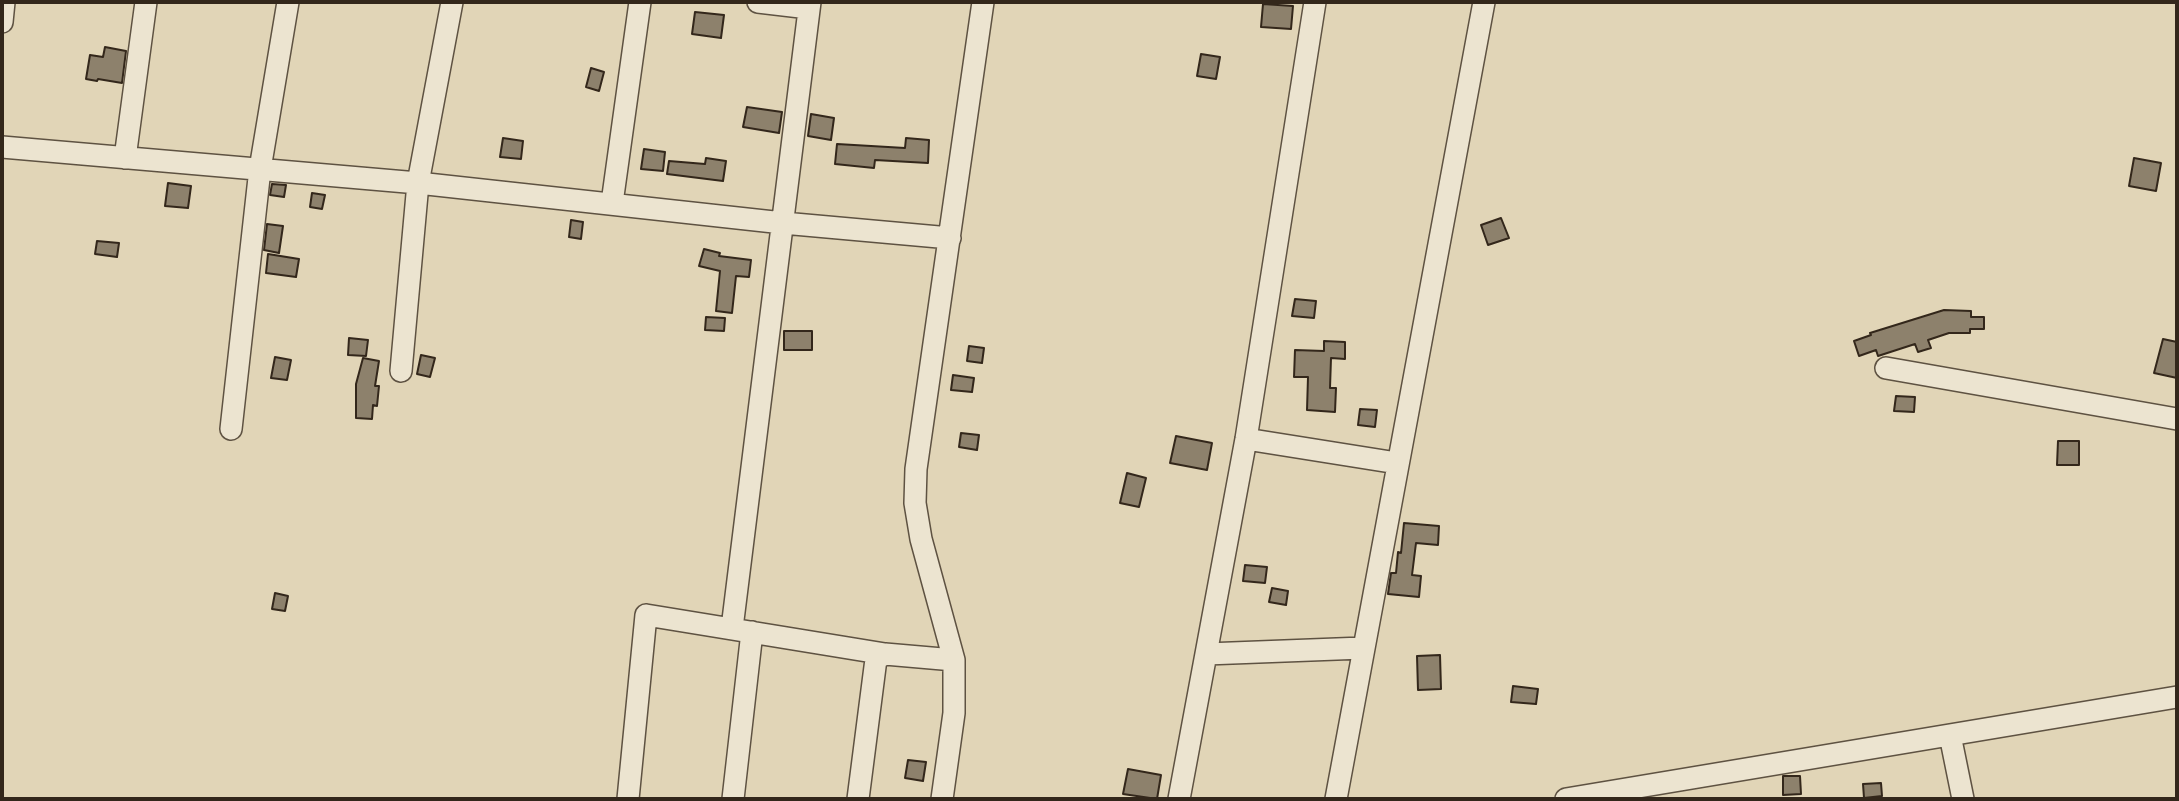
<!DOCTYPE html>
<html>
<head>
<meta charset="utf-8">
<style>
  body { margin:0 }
  #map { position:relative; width:2179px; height:801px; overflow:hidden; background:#e1d5b7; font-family:"IM FELL DW Pica",serif }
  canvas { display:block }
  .frame { position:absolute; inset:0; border:4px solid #33271b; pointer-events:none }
</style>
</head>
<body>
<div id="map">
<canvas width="2179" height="801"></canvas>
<div class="frame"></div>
</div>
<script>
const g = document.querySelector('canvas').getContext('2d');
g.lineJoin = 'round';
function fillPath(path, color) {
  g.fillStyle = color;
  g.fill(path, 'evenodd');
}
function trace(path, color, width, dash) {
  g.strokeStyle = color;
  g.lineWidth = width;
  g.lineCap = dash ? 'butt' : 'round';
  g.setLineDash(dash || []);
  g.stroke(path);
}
const building = new Path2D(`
  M1263,4L1293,6L1291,29L1261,27Z
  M695,12L724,15L721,38L692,34Z
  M105,47L126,51L122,83L98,79L97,81L86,79L90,55L103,57Z
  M1201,54L1220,57L1216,79L1197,76Z
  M591,68L604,72L599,91L586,87Z
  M747,107L782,112L779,133L743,127Z
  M811,114L834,118L831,140L808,136Z
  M503,138L523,141L521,159L500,157Z
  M906,138L929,140L928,163L875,160L874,168L835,164L837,144L905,148Z
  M644,149L665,152L663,171L641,169Z
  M706,158L726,161L723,181L667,174L669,161L705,164Z
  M2134,158L2161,163L2156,191L2129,186Z
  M168,183L191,186L188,208L165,206Z
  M272,184L286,185L284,197L270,195Z
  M312,193L325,195L322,209L310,207Z
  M1501,218L1509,238L1488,245L1481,225Z
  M571,220L583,222L581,239L569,237Z
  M267,224L283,226L279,253L264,250Z
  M97,241L119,243L117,257L95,254Z
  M704,249L720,253L719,256L751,260L749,277L736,276L732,313L716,311L720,271L699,266Z
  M268,254L299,259L296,277L266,273Z
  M1295,299L1316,301L1314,318L1292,316Z
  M1944,310L1971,311V317H1984V329H1970V333H1949L1928,340L1931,348L1918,352L1915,344L1878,356L1876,350L1859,356L1854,341L1871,335L1870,333Z
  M706,317L725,318L724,331L705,330Z
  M784,331H812V350H784Z
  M349,338L368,340L366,356L348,355Z
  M2163,339L2177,342V378L2154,373Z
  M1324,341L1345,342V359L1331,358L1330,388H1336L1335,412L1307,410L1308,377H1294L1295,350L1324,351Z
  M969,346L984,348L982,363L967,361Z
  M421,355L435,358L430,377L417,374Z
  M275,357L291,360L287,380L271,378Z
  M363,358L379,361L375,386H379L377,406L373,405L372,419L356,418V384Z
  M953,375L974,378L972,392L951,390Z
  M1896,396L1915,397L1914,412L1894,411Z
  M1360,409L1377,410L1375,427L1358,425Z
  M961,433L979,435L977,450L959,447Z
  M1176,436L1212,443L1207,470L1170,463Z
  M2058,441H2079V465H2057Z
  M1127,473L1146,478L1139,507L1120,503Z
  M1404,523L1439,526L1438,545L1416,543L1412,575L1421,576L1419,597L1388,594L1391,573H1396L1398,552L1401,553Z
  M1245,565L1267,567L1265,583L1243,581Z
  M1272,588L1288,591L1286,605L1269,602Z
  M275,593L288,596L285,611L272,609Z
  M1440,655L1441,689L1418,690L1417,656Z
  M1513,686L1538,689L1536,704L1511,702Z
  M908,760L926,762L923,781L905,778Z
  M1128,769L1161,775L1157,799L1123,794Z
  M1783,776H1800L1801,794L1783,795Z
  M1881,783L1882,796L1864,798L1863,784Z`);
const minor = new Path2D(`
  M758,2L809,8
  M2,22L4,2
  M2,147L418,183L783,223L950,238
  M125,158L146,2
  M612,203L640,2
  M1886,368L2177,419
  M401,371L418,183L452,2
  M231,429L260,169L288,2
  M1246,439L1397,463
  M732,628L810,2
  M1206,654L1363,648
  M1950,735L1963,799
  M628,799L646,615L885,654L954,660
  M733,799L752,632
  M858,799L876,659L885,654
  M942,799L954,713V660L921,539L915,503L916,469L983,2
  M1179,799L1246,439L1315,2
  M1336,799L1484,2
  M1566,799L2177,697`);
fillPath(building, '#8d816c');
trace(building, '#33271b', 2);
trace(minor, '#5e5242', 24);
trace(minor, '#ece4d0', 21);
</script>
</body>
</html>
